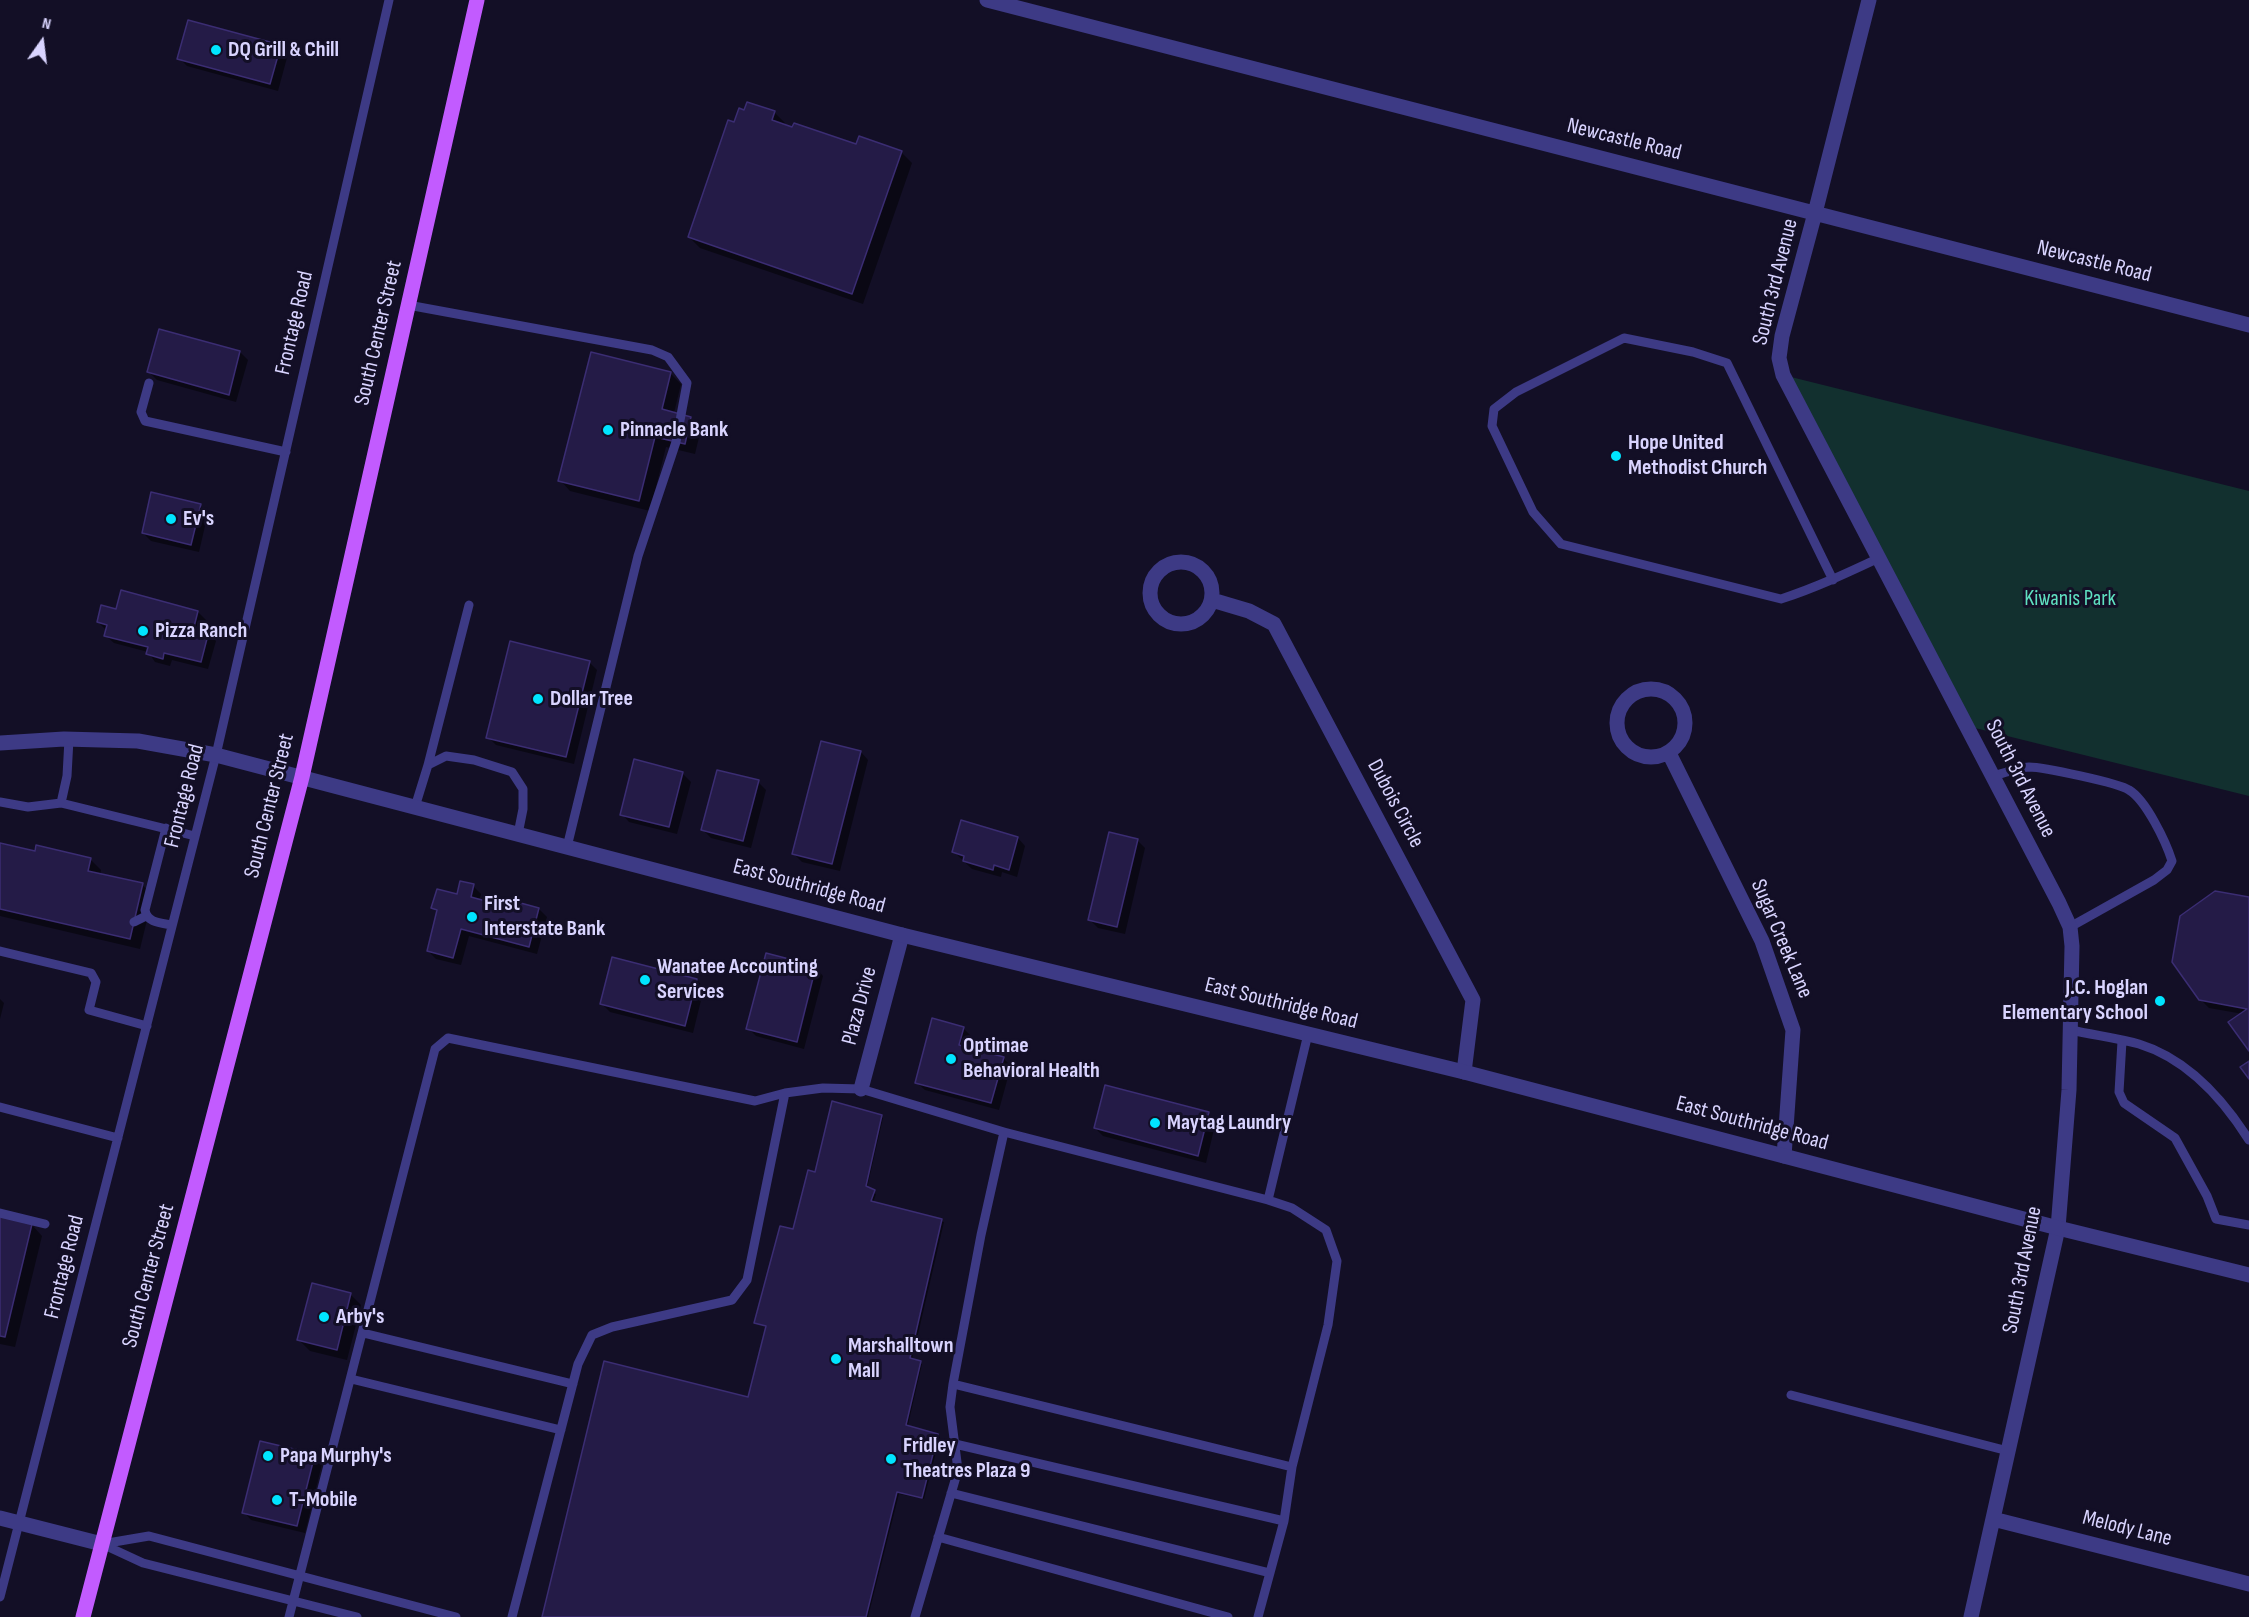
<!DOCTYPE html>
<html>
<head>
<meta charset="utf-8">
<style>
  body { margin:0 }
  #map { position:relative; width:2249px; height:1617px; overflow:hidden; background:#130f26; font-family:"Sofia Sans Condensed",sans-serif }
  canvas { display:block }
  .north { position:absolute; left:12px; top:12px; width:60px; height:60px; -webkit-text-stroke:4px #130f26; paint-order:stroke; rotate:14deg; font-size:16px; font-weight:700; line-height:24px; text-align:center; color:#d9d4ff }
  .north::after { content:''; display:block; margin:auto; width:21px; height:27px; background:#d9d4ff; clip-path:polygon(50% 0,100% 100%,50% 72%,0 100%) }
</style>
</head>
<body>
<div id="map">
<canvas width="2249" height="1617"></canvas>
<div class="north">N</div>
</div>
<script>
const g = document.querySelector('canvas').getContext('2d');
g.lineJoin = 'round';
function fillPath(path, color) {
  g.fillStyle = color;
  g.fill(path, 'evenodd');
}
function trace(path, color, width, dash) {
  g.strokeStyle = color;
  g.lineWidth = width;
  g.lineCap = dash ? 'butt' : 'round';
  g.setLineDash(dash || []);
  g.stroke(path);
}
function drawText(font, color, halo, rows, align = 'center') {
  g.font = font + ' "Sofia Sans Condensed",sans-serif';
  g.lineWidth = 6;
  g.setLineDash([]);
  g.textBaseline = 'middle';
  g.strokeStyle = halo;
  g.fillStyle = color;
  for (const [text, x, y, turn = 0] of rows) {
    g.save();
    g.translate(x, y);
    g.rotate((+turn || 0) * Math.PI / 180);
    g.textAlign = isNaN(turn) ? turn : align;
    if (halo) g.strokeText(text, 0, 0);
    g.fillText(text, 0, 0);
    g.restore();
  }
}
const green = new Path2D(`
  M1783,375L2249,491V796L1967,726Z`);
const shadow = new Path2D(`
  M280,46L288,54L278,91L187,66L179,58Z
  M748,104L775,113L785,123L784,126L857,146L901,152L912,163L863,304L700,248L689,237L735,124L745,112Z
  M160,331L240,352L248,360L236,402L157,380L149,372Z
  M671,374L681,384L674,413L691,418L701,429L695,454L666,447L650,511L570,491L560,480Z
  M200,505L208,513L199,552L151,541L143,533Z
  M117,611L198,612L206,620L203,631L208,633L216,641L208,669L172,660L170,666L155,662L148,652L114,643L106,636V630L98,622Z
  M589,662L597,670L574,764L496,745L488,737Z
  M861,752L868,760L840,871L802,862L794,854Z
  M636,761L683,774L691,782L677,834L629,822L622,814Z
  M758,782L766,790L751,848L711,838L703,830Z
  M1018,838L1025,846L1017,877L1002,872L1001,877L972,869L953,851Z
  M1137,840L1145,848L1125,934L1098,928L1090,920Z
  M0,844L36,853L90,859L101,870L100,875L142,885L153,895L140,949L0,916Z
  M473,886L481,894L479,901L494,905L539,909L547,917L537,954L469,936L461,965L436,959L428,951L438,913L433,908Z
  M2249,898V1049L2243,1014L2209,1008L2200,999Z
  M816,968L823,976L804,1049L756,1036L748,1028Z
  M697,980L704,988L693,1033L610,1012L602,1004Z
  M0,999L4,1003L0,1019Z
  M963,1028L971,1036L968,1049L1003,1058L1011,1066L999,1110L925,1090L917,1083Z
  M1208,1113L1216,1121L1206,1163L1103,1136L1095,1128Z
  M881,1116L883,1118L867,1188L876,1194L873,1203L944,1222L912,1360L922,1364L908,1425L940,1437L924,1499L899,1494L868,1617H543L749,1399L767,1327L756,1323L816,1174Z
  M0,1218L32,1225L42,1236L15,1347L0,1344Z
  M350,1294L361,1305L347,1360L310,1351L299,1340Z
  M314,1456L322,1464L305,1533L251,1520L244,1512Z`);
const building = new Path2D(`
  M188,20L281,45L270,84L177,59Z
  M747,102L775,111L772,120L792,127L794,123L856,144L859,136L902,151L852,294L688,237L728,120L734,122L739,108L744,110Z
  M159,329L240,351L229,395L147,372Z
  M591,352L671,372L662,409L691,417L685,444L655,437L639,501L558,481Z
  M151,492L201,504L191,545L142,533Z
  M121,590L198,611L194,627L209,631L201,662L164,653L163,659L146,654L148,647L104,636L107,625L97,622L101,605L116,609Z
  M510,641L590,661L566,757L486,738Z
  M821,741L861,751L832,864L792,854Z
  M634,759L683,772L669,827L620,815Z
  M717,770L759,780L743,841L701,830Z
  M961,820L1018,837L1009,870L994,865L993,870L963,861L964,856L952,852Z
  M1109,832L1138,839L1117,927L1088,920Z
  M0,843L35,851L36,845L91,858L88,871L143,883L130,939L0,909Z
  M460,881L474,884L471,897L493,903L495,896L539,908L529,947L461,929L453,958L427,951L437,910L431,908L437,889L457,894Z
  M2215,891L2249,897V1051L2228,1022L2247,1009L2199,1000L2172,962L2180,916Z
  M766,953L816,966L797,1042L746,1029Z
  M612,957L697,979L685,1026L600,1004Z
  M932,1018L964,1027L959,1045L1004,1057L991,1103L915,1083Z
  M2249,1061V1079L2240,1067Z
  M1105,1085L1209,1112L1198,1156L1094,1128Z
  M832,1101L882,1115L866,1186L875,1190L871,1201L942,1219L910,1358L921,1361L906,1425L938,1434L922,1498L897,1492L866,1617H542L604,1361L748,1397L766,1326L754,1323L780,1226L793,1229L808,1170L815,1172Z
  M0,1216L32,1224L5,1337L0,1336Z
  M312,1283L351,1293L337,1350L297,1340Z
  M260,1441L315,1454L297,1526L242,1513Z`);
const service = new Path2D(`
  M408,305L652,350L668,357L687,383L676,442L638,556L567,847
  M149,383L141,412L145,421L286,452
  M1833,580L1727,363L1693,352L1624,338L1516,392L1494,409L1492,426L1533,512L1561,544L1781,599C1815,588 1847,573 1879,558
  M69,739L67,776L61,803L195,836
  M428,765L446,756L474,760L512,772L523,789V809L518,834
  M1993,776C2005,773 2017,768 2029,767C2043,767 2119,783 2129,790C2146,800 2166,842 2172,861L2167,870L2154,880L2070,927
  M0,802L28,807L61,803
  M415,807L428,765L469,605
  M166,828L145,910C147,923 161,923 172,925
  M134,922L146,916
  M0,951L91,973L96,982L89,1010L147,1026
  M2071,1030C2093,1035 2117,1038 2139,1044C2188,1059 2223,1099 2249,1140
  M2122,1041L2119,1092L2124,1103L2175,1138L2207,1196L2216,1219L2249,1225
  M0,1107L118,1138
  M1004,1132L1268,1200L1308,1034
  M0,1213L45,1224
  M363,1333L573,1384
  M351,1379L561,1430
  M953,1384L1292,1467
  M1791,1395L2008,1451
  M955,1444L1284,1521
  M951,1493L1270,1573
  M938,1537L1228,1617
  M102,1544L149,1536L456,1617
  M102,1544L143,1563L357,1617
  M0,1597L216,755L389,0
  M289,1617L435,1049L448,1038L755,1101L785,1093L823,1088L861,1089L1004,1132L981,1235L953,1384L950,1407L958,1470L915,1617
  M512,1617L578,1364L592,1335L612,1327L732,1300L747,1280L785,1093
  M1258,1617L1284,1521L1292,1467L1328,1325L1337,1261L1326,1230L1292,1208L1268,1200`);
const minor = new Path2D(`
  M987,0L2249,325
  M1869,0L1815,213L1782,336L1779,358L1783,375L2059,903L2070,927L2072,946L2069,1090L2058,1228L1971,1617
  M1150 593a31 31 0 1 1 62 0a31 31 0 1 1-62 0Z
  M1212,600L1249,611L1274,624L1473,1000L1464,1072
  M1617 723a34 34 0 1 1 68 0a34 34 0 1 1-68 0Z
  M1669,753L1762,941L1793,1030L1784,1156
  M861,1089L902,935
  M0,1518L102,1544
  M1993,1519L2249,1584`);
const tertiary = new Path2D(`
  M0,743L64,739L138,741L216,755L902,935L1464,1072L2058,1228L2249,1275`);
const primary = new Path2D(`
  M83,1617L302,777L477,0`);
const markers = [
  [216,50,6,"#00e5ff"],
  [608,430,6,"#00e5ff"],
  [1616,456,6,"#00e5ff"],
  [171,519,6,"#00e5ff"],
  [143,631,6,"#00e5ff"],
  [538,699,6,"#00e5ff"],
  [472,917,6,"#00e5ff"],
  [645,980,6,"#00e5ff"],
  [2160,1001,6,"#00e5ff"],
  [951,1059,6,"#00e5ff"],
  [1155,1123,6,"#00e5ff"],
  [324,1317,6,"#00e5ff"],
  [836,1359,6,"#00e5ff"],
  [268,1456,6,"#00e5ff"],
  [891,1459,6,"#00e5ff"],
  [277,1500,6,"#00e5ff"]
];
const poiNames = [
  ["DQ Grill & Chill",228,50],
  ["Pinnacle Bank",620,430],
  ["Hope United",1628,443],
  ["Methodist Church",1628,468],
  ["Ev's",183,519],
  ["Pizza Ranch",155,631],
  ["Dollar Tree",550,699],
  ["First",484,904],
  ["Interstate Bank",484,929],
  ["Wanatee Accounting",657,967],
  ["Services",657,992],
  ["J.C. Hoglan",2148,988,"right"],
  ["Elementary School",2148,1013,"right"],
  ["Optimae",963,1046],
  ["Behavioral Health",963,1071],
  ["Maytag Laundry",1167,1123],
  ["Arby's",336,1317],
  ["Marshalltown",848,1346],
  ["Mall",848,1371],
  ["Fridley",903,1446],
  ["Theatres Plaza 9",903,1471],
  ["Papa Murphy's",280,1456],
  ["T-Mobile",289,1500]
];
const streetNames = [
  ["Newcastle Road",1624,140,14],
  ["Newcastle Road",2094,262,14],
  ["South 3rd Avenue",1776,282,-76],
  ["Frontage Road",295,323,-77],
  ["South Center Street",379,333,-77],
  ["South 3rd Avenue",2020,779,63],
  ["Frontage Road",185,796,-76],
  ["Dubois Circle",1395,804,62],
  ["South Center Street",270,806,-76],
  ["East Southridge Road",809,887,15],
  ["Sugar Creek Lane",1781,939,67],
  ["East Southridge Road",1281,1004,14],
  ["Plaza Drive",860,1006,-75],
  ["East Southridge Road",1752,1124,15],
  ["Frontage Road",65,1267,-76],
  ["South 3rd Avenue",2023,1270,-79],
  ["South Center Street",149,1276,-75],
  ["Melody Lane",2127,1529,14]
];
const parkNames = [
  ["Kiwanis Park",2070,599]
];
fillPath(green, '#12302f');
fillPath(shadow, '#0007');
fillPath(building, '#241b47');
trace(building, '#3b2d73', 1.5);
trace(service, '#3d3a85', 9);
trace(minor, '#3d3a85', 15);
trace(tertiary, '#3d3a85', 15);
trace(primary, '#c25bff', 15);
for (const [x, y, r, color] of markers) {
  const dot = new Path2D();
  dot.arc(x, y, r, 0, 2 * Math.PI);
  g.fillStyle = color;
  g.fill(dot);
  trace(dot, '#130f26', 2);
}
drawText('bold 22px', '#d9d4ff', '#130f26', poiNames, 'left');
drawText('22px', '#d9d4ff', '#130f26', streetNames);
drawText('22px', '#5fe0c0', '#130f26', parkNames);
</script>
</body>
</html>
